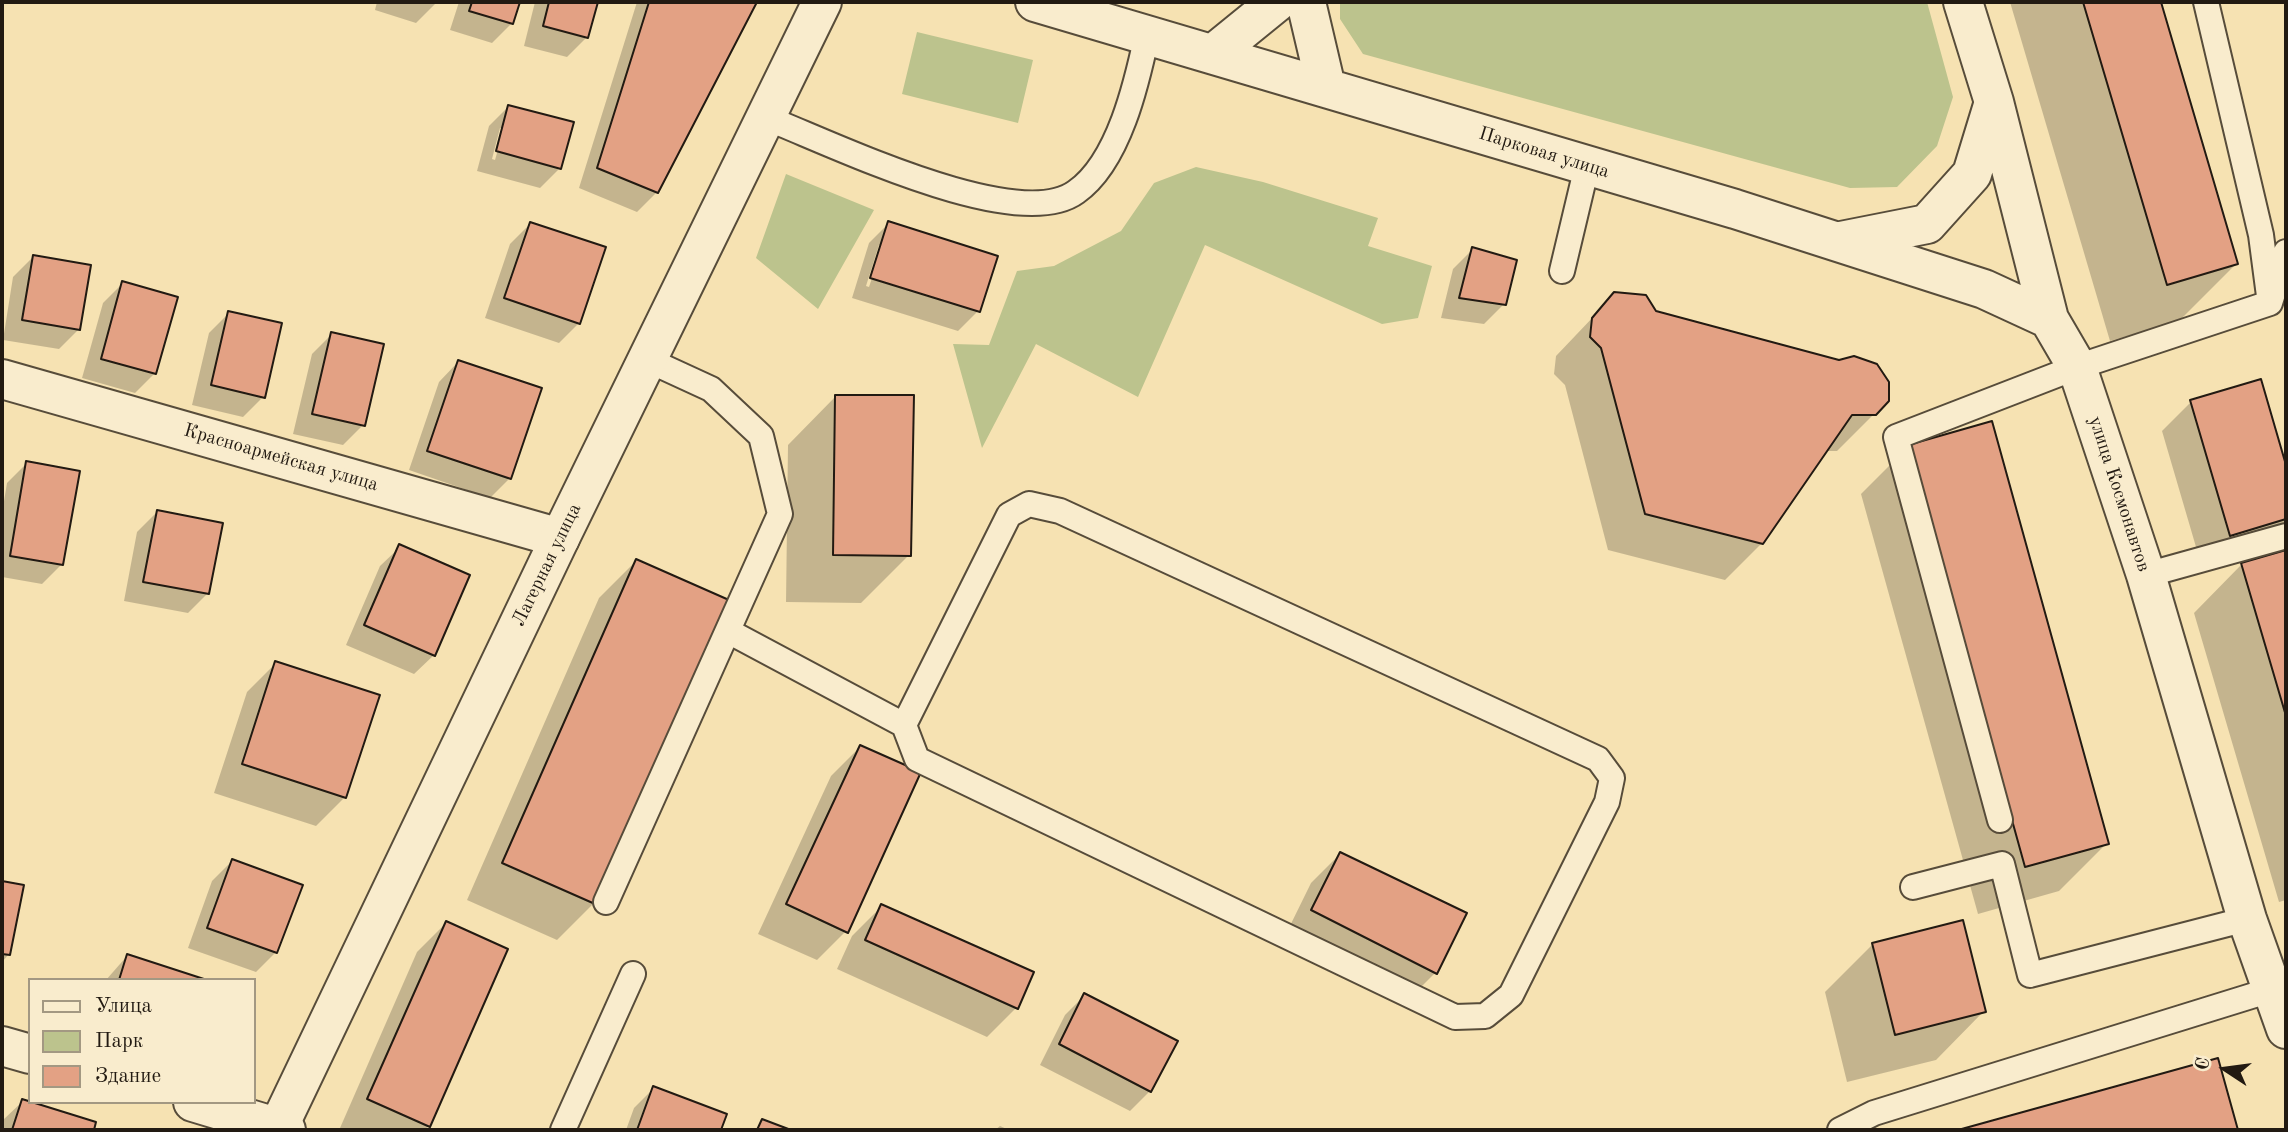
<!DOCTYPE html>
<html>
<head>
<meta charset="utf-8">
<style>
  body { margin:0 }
  #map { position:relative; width:2288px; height:1132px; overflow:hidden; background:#f6e2b2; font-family:"Old Standard TT",serif }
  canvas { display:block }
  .frame { position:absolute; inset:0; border:4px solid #221a12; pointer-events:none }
  .legend { position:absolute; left:28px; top:978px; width:228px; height:126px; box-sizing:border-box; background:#f9eccd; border:2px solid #a39882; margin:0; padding:9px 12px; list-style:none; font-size:21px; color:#221a12 }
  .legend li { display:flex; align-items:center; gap:14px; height:35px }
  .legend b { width:35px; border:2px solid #a39882 }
  .north { position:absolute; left:2190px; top:1034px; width:70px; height:70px; -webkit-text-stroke:5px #f9eccd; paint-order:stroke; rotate:283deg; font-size:19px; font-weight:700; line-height:28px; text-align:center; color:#221a12 }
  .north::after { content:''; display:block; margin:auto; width:24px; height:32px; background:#221a12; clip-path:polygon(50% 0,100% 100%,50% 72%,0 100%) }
</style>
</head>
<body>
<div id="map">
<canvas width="2288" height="1132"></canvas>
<div class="frame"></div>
<ul class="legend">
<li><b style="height:9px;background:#f9eccd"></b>Улица</li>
<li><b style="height:19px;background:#bcc38d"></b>Парк</li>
<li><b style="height:19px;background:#e3a184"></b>Здание</li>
</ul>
<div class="north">С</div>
</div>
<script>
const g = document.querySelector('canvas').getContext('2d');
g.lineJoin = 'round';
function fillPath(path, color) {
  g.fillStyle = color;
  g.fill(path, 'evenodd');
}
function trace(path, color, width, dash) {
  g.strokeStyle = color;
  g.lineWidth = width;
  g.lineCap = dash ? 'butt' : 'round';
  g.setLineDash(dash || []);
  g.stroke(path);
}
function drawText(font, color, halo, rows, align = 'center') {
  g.font = font + ' "Old Standard TT",serif';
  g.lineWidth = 7;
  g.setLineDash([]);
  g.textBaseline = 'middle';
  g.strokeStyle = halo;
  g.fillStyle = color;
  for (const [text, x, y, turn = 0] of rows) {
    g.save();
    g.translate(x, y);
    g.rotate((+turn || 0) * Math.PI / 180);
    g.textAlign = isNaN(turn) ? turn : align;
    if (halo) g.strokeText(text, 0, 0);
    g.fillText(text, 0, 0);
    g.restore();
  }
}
const green = new Path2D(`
  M1340,2H1927L1953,97L1937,146L1897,187L1850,188L1363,54L1340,19Z
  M917,32L1033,60L1018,123L902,94Z
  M1196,167L1263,182L1378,218L1368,246L1432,266L1418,318L1382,324L1205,245L1138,397L1036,344L982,448L953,344L989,345L1017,271L1054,266L1121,231L1154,183Z
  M786,174L874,210L818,309L756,258Z`);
const shadow = new Path2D(`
  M377,2H437L416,23L375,10Z
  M459,2H518L512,23L492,43L450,30Z
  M535,2H596L587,37L567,57L524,46Z
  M637,2L754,3L657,192L637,212L579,188Z
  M2010,2H2159L2236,264L2179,321L2110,341Z
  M508,107L560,168L540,188L477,171L489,126ZM500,128H504L495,160L492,159Z
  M889,223L978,311L958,331L852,298L869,243ZM879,245H883L869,287L866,286Z
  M530,224L579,323L559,343L485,318L510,244Z
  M1473,249L1504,304L1484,324L1441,318L1453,269Z
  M33,257L79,329L59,349L3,340L13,277Z
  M123,283L155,373L135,393L82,378L103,303Z
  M1615,294L1874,414L1837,451H1825L1762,543L1725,580L1608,550L1565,385L1554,374L1556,356Z
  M229,313L263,397L243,417L192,405L209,333Z
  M332,334L363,425L343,445L293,434L312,354Z
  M458,362L510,478L490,498L409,470L439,382Z
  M2260,381L2286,471V527L2201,564L2162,431L2191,402Z
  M836,396L909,555L861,603L786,602L788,445Z
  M1909,446L2107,843L2059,891L1978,914L1861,494Z
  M27,463L62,564L42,584L2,577V513L7,483Z
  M157,512L207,594L188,613L124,601L137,532Z
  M400,547L434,655L414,674L346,645L380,566Z
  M2286,551V900L2279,902L2194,613L2242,564Z
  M636,561L594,903L557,940L467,900L599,598Z
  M276,663L345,797L316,826L214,793L247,692Z
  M860,747L846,931L817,960L758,934L831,776Z
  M1340,854L1435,973L1406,1002L1283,940L1311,883Z
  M232,861L276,952L256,972L188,948L212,881Z
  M2,882L22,886L9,954L2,962Z
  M881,907L1016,1008L987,1037L837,969L852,936Z
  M446,923L429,1126L424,1130L340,1128L417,952Z
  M1873,944L1984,1011L1936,1060L1847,1082L1825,992Z
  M127,956L201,980H106Z
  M1085,995L1150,1091L1130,1111L1040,1065L1065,1015Z
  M2216,1060L2236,1130H1965Z
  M654,1088L725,1115L719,1130H626L634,1108Z
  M23,1101L94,1123L92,1130H2L3,1120Z
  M1000,1126L1009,1130H995Z`);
const building = new Path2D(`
  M472,2H520L513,24L469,11Z
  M549,2H598L588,38L543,26Z
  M649,2H757L658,193L597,168Z
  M2083,2H2161L2238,264L2167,285Z
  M508,105L574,122L561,169L496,151Z
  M888,221L998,256L980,312L870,278Z
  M530,222L606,247L580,324L504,298Z
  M1472,247L1517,260L1506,305L1459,298Z
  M33,255L91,265L80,330L22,320Z
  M122,281L178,297L156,374L101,359Z
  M1614,292L1646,295L1656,311L1839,360L1854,356L1877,364L1889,382V401L1876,415H1852L1763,544L1645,514L1601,348L1590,337L1592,318Z
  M228,311L282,323L265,398L211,385Z
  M331,332L384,344L365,426L312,414Z
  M458,360L542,388L511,479L427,451Z
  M2261,379L2286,465V519L2230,536L2190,400Z
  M835,395H914L911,556L833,555Z
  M1992,421L2109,844L2025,867L1908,445Z
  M26,461L80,471L63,565L10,556Z
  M157,510L223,523L209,594L143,582Z
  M399,544L470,575L435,656L364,625Z
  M2286,550V716L2241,563Z
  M636,559L729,600L595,904L502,863Z
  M275,661L380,695L346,798L242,764Z
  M860,745L921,772L848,933L786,904Z
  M1340,852L1467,913L1437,974L1311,910Z
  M232,859L303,885L277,953L207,928Z
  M2,881L24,885L10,955L2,954Z
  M881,904L1034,972L1018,1009L865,940Z
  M1963,920L1986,1012L1895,1035L1872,943Z
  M446,921L508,949L430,1127L367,1099Z
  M127,954L207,980H119Z
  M1084,993L1178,1041L1151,1092L1059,1044Z
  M2218,1058L2238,1130H1958Z
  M653,1086L727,1114L721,1130H637Z
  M22,1099L96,1122L94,1130H12Z
  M762,1119L791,1130H757Z`);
const service = new Path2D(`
  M2206,2L2261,235L2269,296
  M764,117C829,142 1017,235 1076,192C1119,162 1137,82 1147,35
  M1562,271L1587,166
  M2146,575L2286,536
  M728,631L904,725L917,759L1455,1017L1485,1016L1511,995L1607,802L1612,778L1598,759L1060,511L1029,504L1009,515L904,725
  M2000,820L1896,437L2077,367L2270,303L2286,252
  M1913,887L2002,864L2030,975L2247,919
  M606,902L780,514L761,436L711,389L648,360
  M563,1130L633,974
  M1840,1130L1874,1113L2274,989`);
const minor = new Path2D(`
  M2,379L560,538
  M2,1046L30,1054
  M193,1102L286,1130`);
const tertiary = new Path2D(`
  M1035,2L1735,209L1984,289L2049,319
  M1306,2L1326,87
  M1963,2L1994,102L2049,319L2077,367L2146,575L2247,919L2286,1029
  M1213,54L1277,2
  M1841,241L1927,224L1972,174L1994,102
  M277,1130L560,538L822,2`);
const streetNames = [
  ["Парковая улица",1544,153,17],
  ["Красноармейская улица",281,458,16],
  ["улица Космонавтов",2119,494,72],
  ["Лагерная улица",547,565,-64]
];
fillPath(green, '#bcc38d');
fillPath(shadow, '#0003');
fillPath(building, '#e3a184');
trace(building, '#221a12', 2);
trace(service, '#574c3a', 28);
trace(minor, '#574c3a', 42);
trace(tertiary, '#574c3a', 42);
trace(service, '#f9eccd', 24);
trace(minor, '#f9eccd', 38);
trace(tertiary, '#f9eccd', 38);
drawText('19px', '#221a12', '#f9eccd', streetNames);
</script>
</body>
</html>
